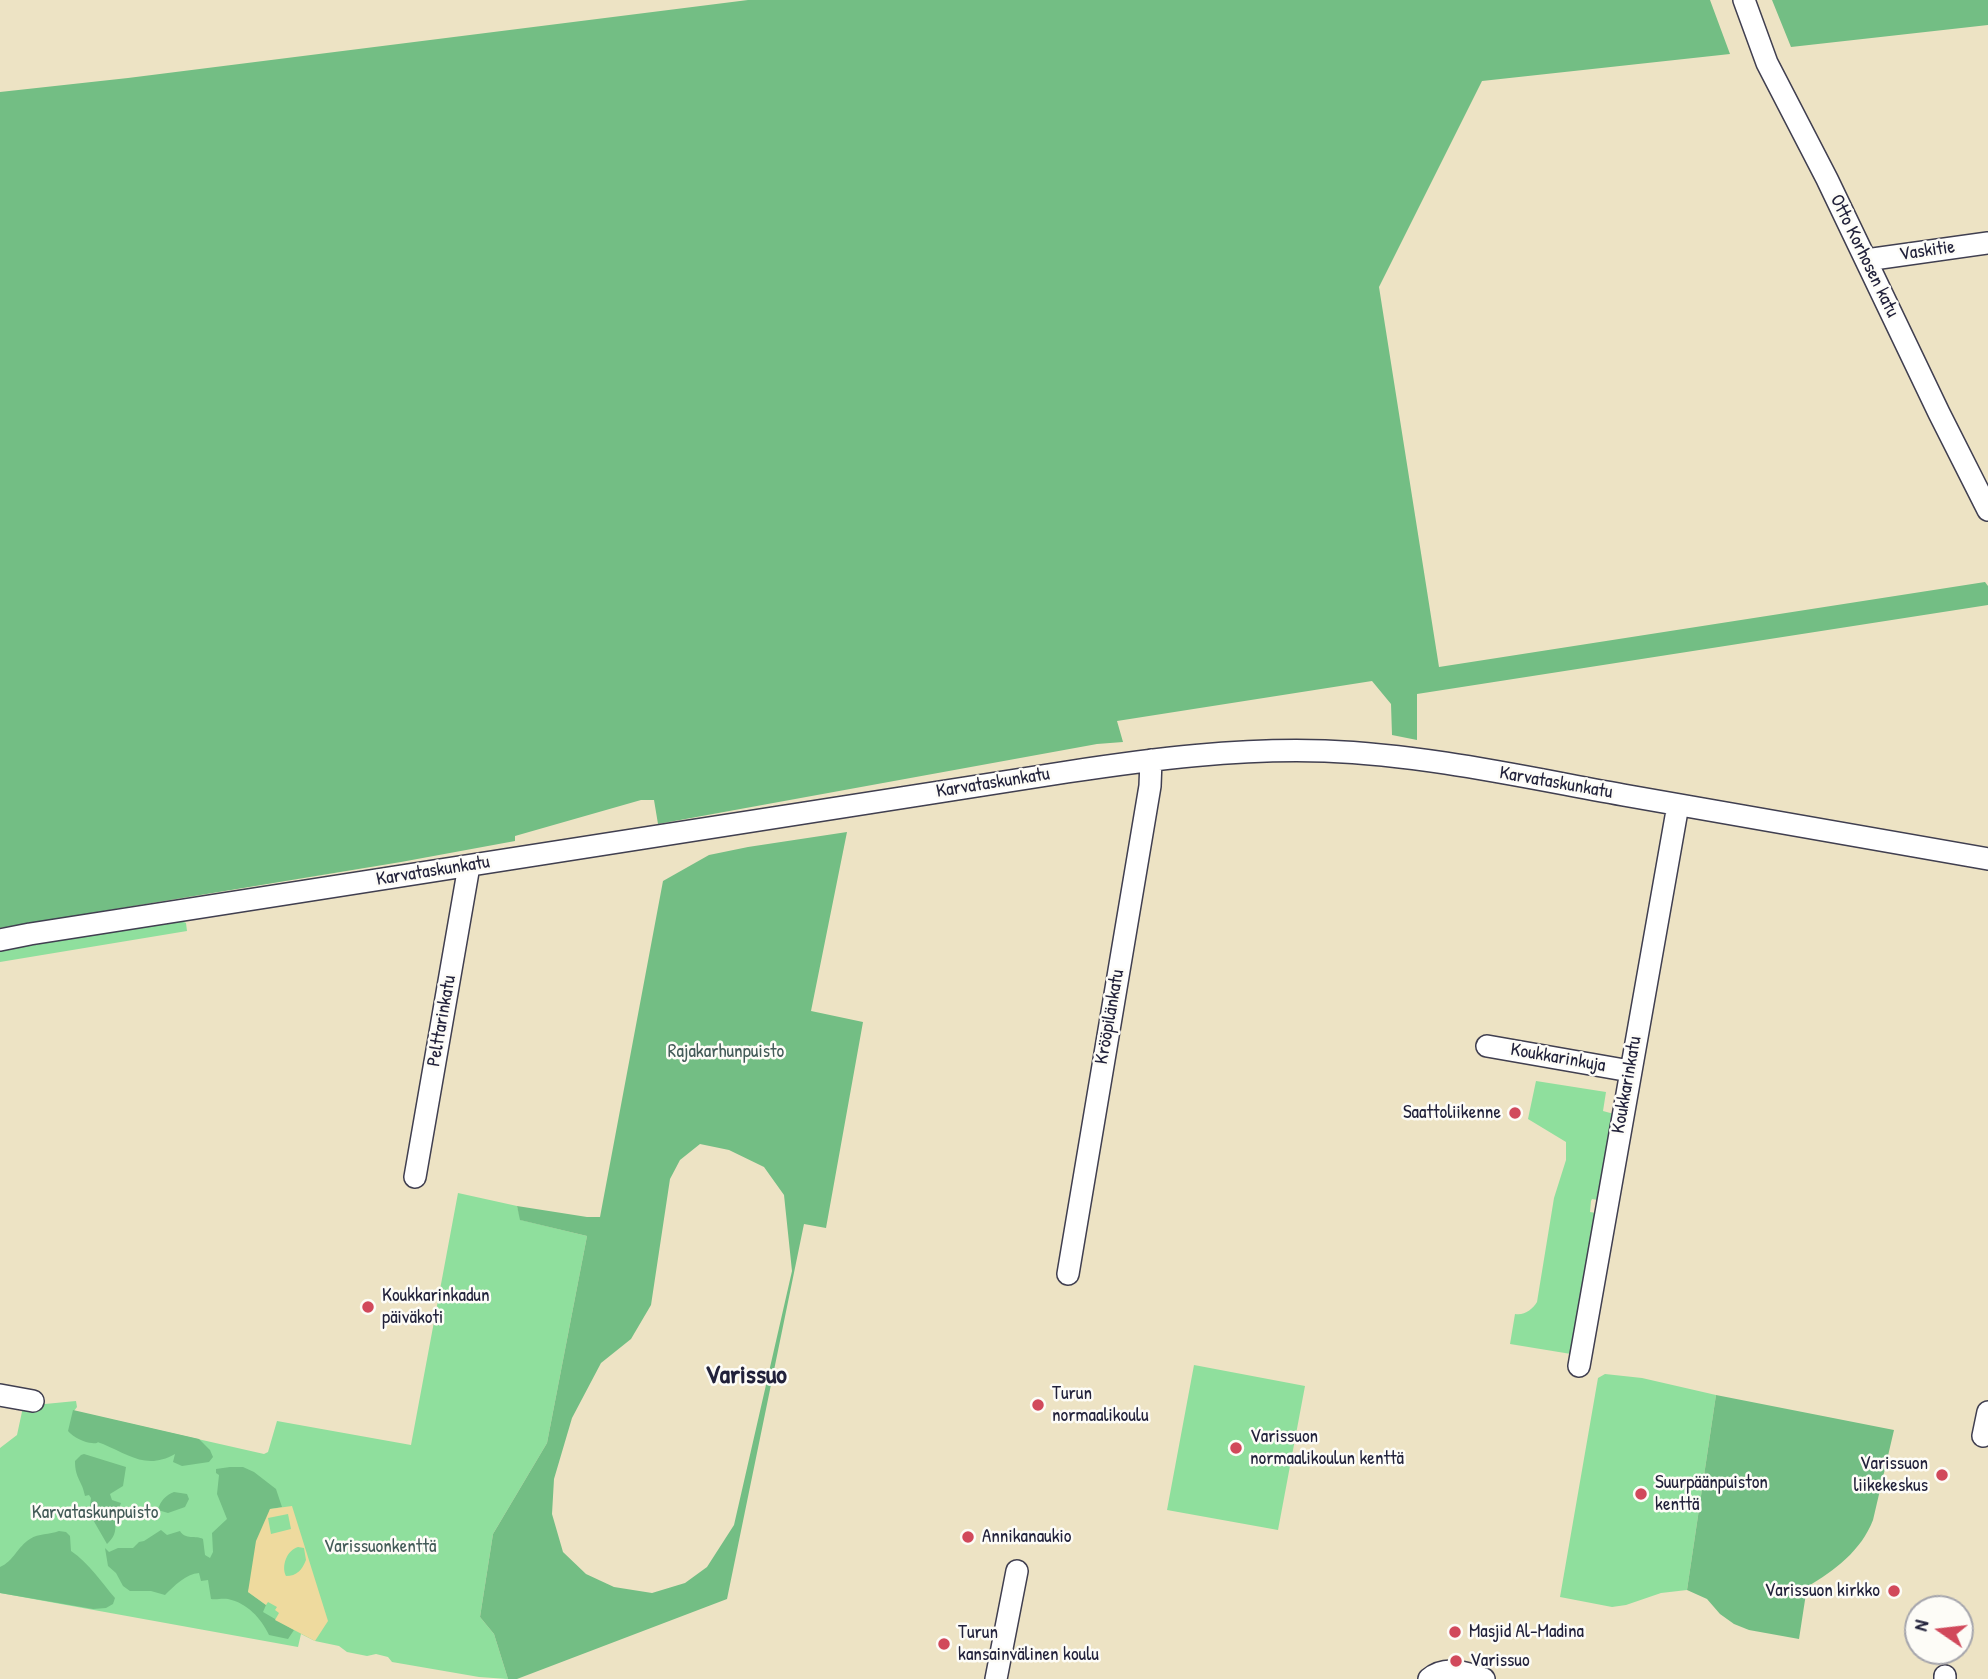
<!DOCTYPE html>
<html>
<head>
<meta charset="utf-8">
<style>
  body { margin:0 }
  #map { position:relative; width:1988px; height:1679px; overflow:hidden; background:#ede3c4; font-family:"Patrick Hand",sans-serif }
  canvas { display:block }
  .north { position:absolute; left:1904px; top:1595px; width:70px; height:70px; box-sizing:border-box; background:#fdfcf7; border:2px solid #a5a5ac; border-radius:50%; rotate:284deg; font-size:19px; font-weight:700; line-height:28px; text-align:center; color:#22223b }
  .north::after { content:''; display:block; margin:auto; width:24px; height:32px; background:#d1495b; clip-path:polygon(50% 0,100% 100%,50% 72%,0 100%) }
</style>
</head>
<body>
<div id="map">
<canvas width="1988" height="1679"></canvas>
<div class="north">N</div>
</div>
<script>
const g = document.querySelector('canvas').getContext('2d');
g.lineJoin = 'round';
function fillPath(path, color) {
  g.fillStyle = color;
  g.fill(path, 'evenodd');
}
function trace(path, color, width, dash) {
  g.strokeStyle = color;
  g.lineWidth = width;
  g.lineCap = dash ? 'butt' : 'round';
  g.setLineDash(dash || []);
  g.stroke(path);
}
function drawText(font, color, halo, rows, align = 'center') {
  g.font = font + ' "Patrick Hand",sans-serif';
  g.lineWidth = 5;
  g.setLineDash([]);
  g.textBaseline = 'middle';
  g.strokeStyle = halo;
  g.fillStyle = color;
  for (const [text, x, y, turn = 0] of rows) {
    g.save();
    g.translate(x, y);
    g.rotate((+turn || 0) * Math.PI / 180);
    g.textAlign = isNaN(turn) ? turn : align;
    if (halo) g.strokeText(text, 0, 0);
    g.fillText(text, 0, 0);
    g.restore();
  }
}
const green = new Path2D(`
  M182,921L186,923L187,931L0,962V951L10,948Z
  M1536,1081L1606,1092L1603,1111L1614,1114L1598,1200L1592,1199L1591,1201L1590,1212L1596,1213L1571,1354L1510,1344L1515,1314C1524,1316 1533,1309 1537,1302L1554,1198L1566,1160V1142L1528,1119Z
  M458,1193L517,1206L521,1220L587,1236L547,1443L493,1534L480,1617L494,1634L508,1679L479,1677L392,1662L388,1657L376,1654L367,1656L347,1652L339,1646L315,1641L301,1634L298,1647L0,1593V1448L17,1435L23,1407L33,1401L45,1404L76,1401L77,1407L74,1411L264,1454L268,1452L277,1421L411,1445Z
  M1194,1365L1305,1386L1278,1530L1167,1510Z
  M1605,1374L1642,1378L1716,1395L1687,1590L1661,1593L1626,1605L1612,1607L1560,1597L1598,1378Z`);
const forest = new Path2D(`
  M748,0H1710L1730,54L1482,81L1379,287L1439,667L1985,582L1988,586V605L1417,694V740L1392,735L1391,704L1372,681L1117,721L1123,742L1097,744L658,824L654,800H641L515,836V841L401,862L0,928V92L128,78Z
  M1772,0H1988V25L1791,47Z
  M847,832L811,1011L863,1022L826,1228L804,1224L727,1599L517,1679H508L494,1634L480,1617L493,1534L547,1443L587,1236L520,1220L517,1206L587,1217H600L663,881L709,855L748,847ZM700,1144L729,1150L764,1167L784,1195L792,1271L734,1525L707,1567L685,1583L652,1593L614,1587L586,1574L563,1552L552,1514L554,1479L572,1418L601,1363L631,1339L651,1305L670,1179L680,1160Z
  M1716,1395L1894,1430L1873,1520C1861,1551 1835,1570 1807,1587L1799,1639L1749,1630L1734,1624L1720,1614L1707,1599L1687,1590Z
  M73,1410L199,1439L210,1450L213,1457L209,1462L182,1466L173,1462L175,1454C147,1470 129,1455 103,1444C93,1440 102,1444 92,1443C85,1443 73,1437 68,1431Z
  M84,1454L126,1467L123,1486L110,1494L112,1500L121,1503C120,1507 117,1510 116,1514C114,1527 119,1533 107,1544L92,1518L98,1519L99,1517L97,1512L90,1506L91,1498L89,1495L85,1496C82,1480 75,1479 75,1461L81,1455Z
  M230,1467H243L254,1472L276,1489L282,1507L270,1509L248,1592L266,1605L263,1612L294,1630L288,1639L269,1635C261,1618 247,1603 228,1599C221,1598 217,1600 211,1599L208,1580L201,1581L199,1573C186,1574 174,1586 165,1595L151,1591H130L123,1586L116,1573L108,1566L105,1548L109,1552L118,1548H133L139,1542L144,1541L161,1530L167,1535L180,1531C185,1540 196,1535 203,1539L205,1555L210,1558L213,1552L212,1533L227,1519L217,1494L219,1475L216,1473V1469Z
  M174,1492L187,1494L189,1499L185,1507L168,1513L158,1510C160,1501 166,1495 174,1492Z
  M59,1531L66,1532L70,1536L71,1551C89,1563 101,1582 115,1598L113,1604L106,1608L93,1609L0,1593V1567C14,1561 17,1547 30,1539C39,1533 49,1535 59,1531Z`);
const sand = new Path2D(`
  M292,1506L328,1621L315,1641L275,1620L279,1613L275,1610L277,1607L268,1602L266,1605L248,1592L256,1541L270,1509ZM288,1514L291,1529L271,1534L268,1518ZM298,1547L304,1548L306,1560C302,1570 297,1576 286,1576C281,1566 287,1550 298,1547Z`);
const minor = new Path2D(`
  M1744,0L1767,63L1827,179L1939,413L1988,510
  M1866,260L1988,243
  M0,940L30,934L1067,772C1153,759 1239,748 1325,751C1428,755 1528,778 1629,796C1748,818 1868,837 1988,859
  M1487,1046L1630,1071
  M415,1177L469,866
  M1068,1274L1150,786L1151,760
  M1579,1366L1678,805
  M0,1395L33,1401
  M1983,1436L1988,1412
  M996,1679L1017,1571
  M1429,1679C1445,1665 1466,1672 1484,1679
  M1945,1679V1676`);
const markers = [
  [1515,1113,7,"#d1495b"],
  [368,1307,7,"#d1495b"],
  [1038,1405,7,"#d1495b"],
  [1236,1448,7,"#d1495b"],
  [1942,1475,7,"#d1495b"],
  [1641,1494,7,"#d1495b"],
  [968,1537,7,"#d1495b"],
  [1894,1591,7,"#d1495b"],
  [1455,1632,7,"#d1495b"],
  [944,1644,7,"#d1495b"],
  [1456,1661,7,"#d1495b"]
];
const streetNames = [
  ["Vaskitie",1927,251,-8],
  ["Otto Korhosen katu",1864,256,64],
  ["Karvataskunkatu",993,783,-9],
  ["Karvataskunkatu",1556,783,10],
  ["Karvataskunkatu",433,871,-9],
  ["Krööpilänkatu",1110,1017,-80],
  ["Pelttarinkatu",442,1021,-80],
  ["Koukkarinkuja",1558,1058,10],
  ["Koukkarinkatu",1627,1085,-80]
];
const parkNames = [
  ["Rajakarhunpuisto",726,1052],
  ["Karvataskunpuisto",95,1513],
  ["Varissuonkenttä",380,1547]
];
const poiNames = [
  ["Saattoliikenne",1501,1113,"right"],
  ["Koukkarinkadun",382,1296],
  ["päiväkoti",382,1318],
  ["Turun",1052,1394],
  ["normaalikoulu",1052,1416],
  ["Varissuon",1250,1437],
  ["normaalikoulun kenttä",1250,1459],
  ["Varissuon",1928,1464,"right"],
  ["liikekeskus",1928,1486,"right"],
  ["Suurpäänpuiston",1655,1483],
  ["kenttä",1655,1505],
  ["Annikanaukio",982,1537],
  ["Varissuon kirkko",1880,1591,"right"],
  ["Masjid Al-Madina",1469,1632],
  ["Turun",958,1633],
  ["kansainvälinen koulu",958,1655],
  ["Varissuo",1470,1661]
];
const districtNames = [
  ["Varissuo",746,1376]
];
fillPath(green, '#8fdf9d');
fillPath(forest, '#73be84');
fillPath(sand, '#eeda9e');
trace(minor, '#403f50', 24);
trace(minor, '#fff', 21);
for (const [x, y, r, color] of markers) {
  const dot = new Path2D();
  dot.arc(x, y, r, 0, 2 * Math.PI);
  g.fillStyle = color;
  g.fill(dot);
  trace(dot, '#fdfcf7', 2.5);
}
drawText('19px', '#22223b', '#fdfcf7', streetNames);
drawText('19px', '#435b58', '#fdfcf7', parkNames);
drawText('19px', '#22223b', '#fdfcf7', poiNames, 'left');
drawText('bold 26px', '#22223b', '#fdfcf7', districtNames);
</script>
</body>
</html>
